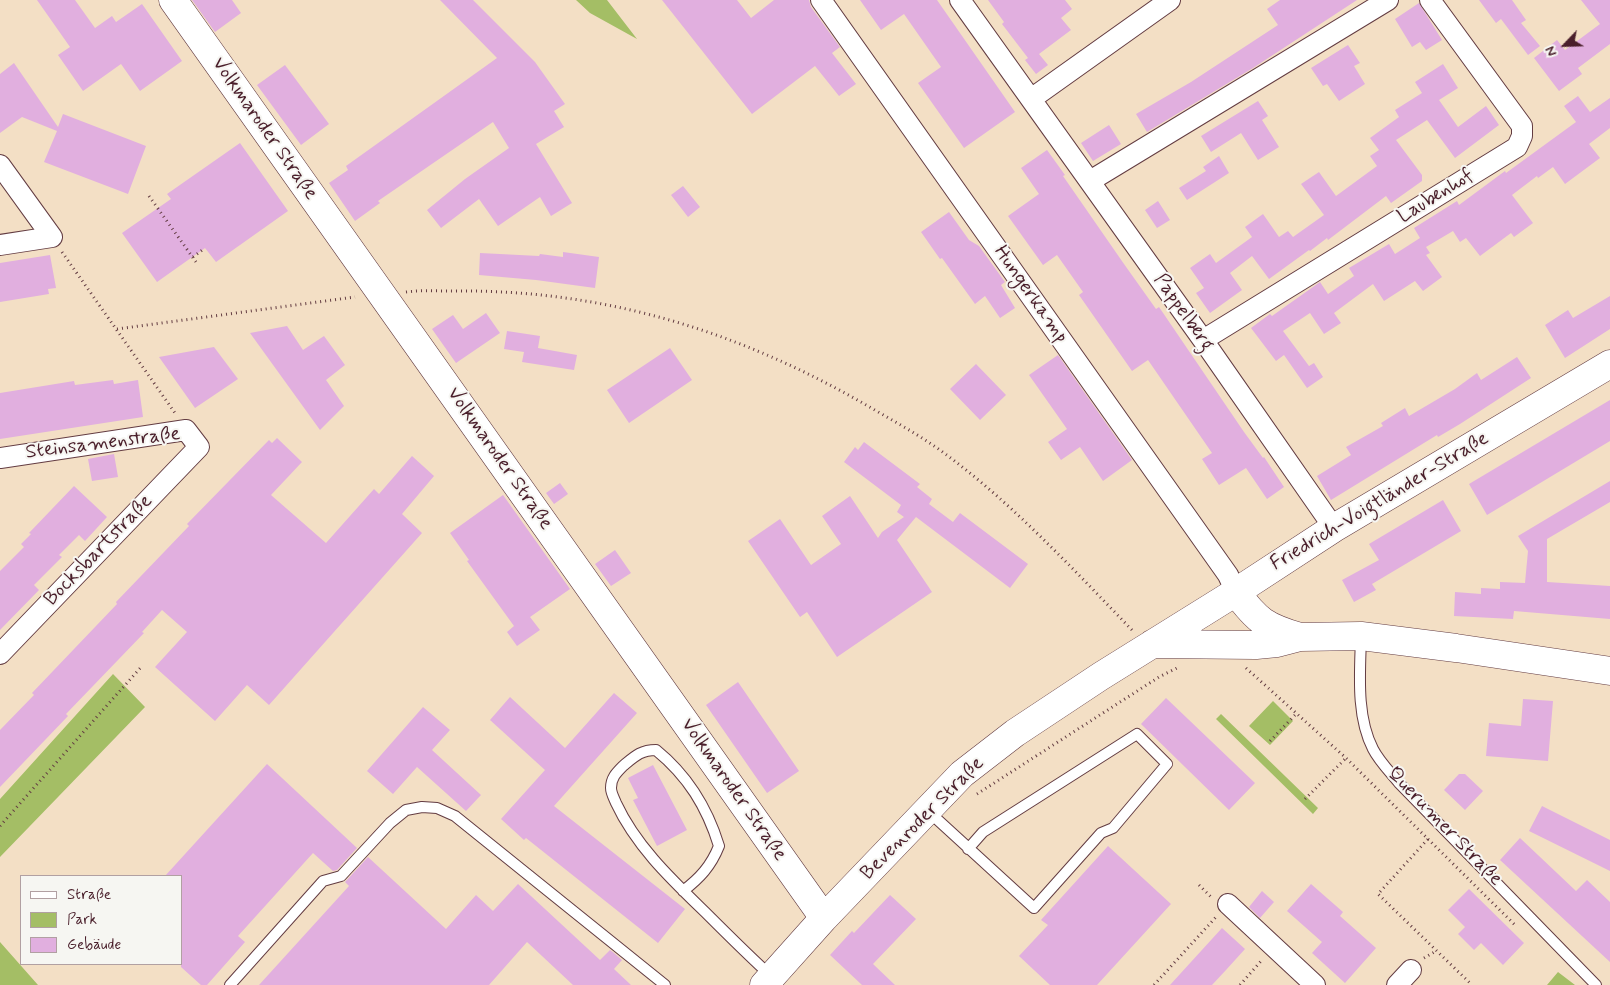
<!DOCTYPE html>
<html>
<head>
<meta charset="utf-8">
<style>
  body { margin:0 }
  #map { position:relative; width:1610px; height:985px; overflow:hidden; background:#f3dfc5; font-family:Mynerve,sans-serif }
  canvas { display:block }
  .legend { position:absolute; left:20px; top:875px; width:162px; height:90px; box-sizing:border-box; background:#f6f6f2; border:1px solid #b1a0a2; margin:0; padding:6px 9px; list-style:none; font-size:15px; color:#4a1f2b }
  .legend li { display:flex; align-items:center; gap:10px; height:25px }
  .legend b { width:25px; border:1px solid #b1a0a2 }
  .north { position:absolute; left:1540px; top:20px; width:50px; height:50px; -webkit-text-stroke:4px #f6f6f2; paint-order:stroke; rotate:246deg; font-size:14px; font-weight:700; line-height:20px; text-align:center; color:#4a1f2b }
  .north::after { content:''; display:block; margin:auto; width:18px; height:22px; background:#4a1f2b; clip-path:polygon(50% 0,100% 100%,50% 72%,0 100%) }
</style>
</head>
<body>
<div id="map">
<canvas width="1610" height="985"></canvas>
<ul class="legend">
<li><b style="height:6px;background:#fff"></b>Straße</li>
<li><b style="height:14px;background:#a4be65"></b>Park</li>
<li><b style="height:14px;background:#e1afdf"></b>Gebäude</li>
</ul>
<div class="north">N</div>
</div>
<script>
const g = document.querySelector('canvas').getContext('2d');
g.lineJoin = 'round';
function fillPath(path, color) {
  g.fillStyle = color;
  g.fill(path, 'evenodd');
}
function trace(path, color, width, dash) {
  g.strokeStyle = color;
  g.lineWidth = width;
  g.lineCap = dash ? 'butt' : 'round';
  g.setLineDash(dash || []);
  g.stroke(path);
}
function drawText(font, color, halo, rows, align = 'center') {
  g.font = font + ' Mynerve,sans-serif';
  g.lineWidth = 4;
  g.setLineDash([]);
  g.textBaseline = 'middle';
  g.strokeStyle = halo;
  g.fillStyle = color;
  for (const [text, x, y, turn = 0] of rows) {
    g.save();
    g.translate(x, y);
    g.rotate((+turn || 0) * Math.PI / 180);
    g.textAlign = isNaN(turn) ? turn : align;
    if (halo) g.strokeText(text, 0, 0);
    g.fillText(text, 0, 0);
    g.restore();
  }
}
const green = new Path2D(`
  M576,0H607L637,39L590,13Z
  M113,674L145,707L0,857V799Z
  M1273,701L1293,721L1270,745L1249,726Z
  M1221,714L1318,808L1313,814L1216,719Z
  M0,942L38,985H0Z
  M1558,972L1575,985H1547Z`);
const building = new Path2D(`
  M37,0H75L95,28L112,16L116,22L142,4L182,61L140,91L121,64L83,91L58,55L70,47Z
  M192,0H232L241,13L215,32Z
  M440,0H473L535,62L565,104L554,111L564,127L536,144L572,203L551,216L540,197L498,226L479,199L441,228L427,210L465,179L509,148L493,122L378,201L380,203L355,221L329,183L348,170L346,166L497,58Z
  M662,0H737L751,18L774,0H809L811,7L840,47L832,53L856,84L839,96L815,66L752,114Z
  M860,0H937L1015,112L964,148L918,83L941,67L904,14L881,30Z
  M988,0H1065L1072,9L1061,18L1071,30L1039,54L1048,65L1036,74L1025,60L1028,58L1002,24L1004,22Z
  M1280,0H1357L1253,68L1147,132L1136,114L1191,82L1278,25L1267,9Z
  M1479,0H1512L1526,20L1521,23L1540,46L1528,55L1501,19L1496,23Z
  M1581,0H1610V44L1578,68L1582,74L1559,91L1534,58L1557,40L1565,50L1600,24Z
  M1419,3L1442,40L1426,50L1420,42L1412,47L1395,19Z
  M1348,45L1360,63L1354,66L1365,84L1339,101L1327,84L1323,86L1311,68Z
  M14,63L58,127L63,114L146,146L128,194L44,162L57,131L22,117L0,133V74Z
  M1443,64L1458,88L1439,100L1458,127L1486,106L1499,125L1455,158L1427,120L1396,140L1422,175V181L1391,203L1386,196L1328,240L1327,238L1310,251L1309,250L1269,279L1252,256L1230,273L1242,290L1210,313L1196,293L1204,288L1190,268L1210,254L1216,263L1252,237L1245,227L1263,214L1279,237L1288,231L1293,237L1324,215L1301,184L1319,172L1336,196L1377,166L1370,156L1379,150L1370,138L1399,117L1395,110L1422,93L1415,82Z
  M285,65L329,124L301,145L257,85Z
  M1578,96L1590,112L1610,98V128L1589,144L1600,158L1565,184L1553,167L1538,178L1537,176L1512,195L1533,223L1514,237L1511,233L1480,256L1466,238L1460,242L1453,231L1426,247L1430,253L1426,255L1442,277L1423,291L1415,281L1384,301L1373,284L1334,313L1341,323L1324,334L1310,313L1283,331L1309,366L1314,363L1323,377L1307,388L1284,355L1276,361L1251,328L1270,314L1272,316L1320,282L1328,294L1354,276L1349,268L1389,244L1395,254L1420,238L1414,228L1457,201L1459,205L1505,171L1506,173L1576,122L1564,106Z
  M1258,101L1268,116L1262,120L1279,147L1258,160L1241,133L1211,152L1201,136Z
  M1109,125L1121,144L1093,161L1081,143Z
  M240,143L288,211L216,262L205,248L157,282L122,233L171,199L167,194Z
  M1047,150L1065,175L1063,176L1124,264L1156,309L1159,307L1244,432L1263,458L1264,457L1284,487L1267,499L1246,468L1219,485L1202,459L1212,453L1148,360L1132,371L1079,295L1083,292L1057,255L1043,265L1008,216L1039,194L1021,168Z
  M1219,156L1229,173L1187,200L1179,188L1206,171L1203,167Z
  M683,186L700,207L688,217L671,195Z
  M1158,201L1170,220L1157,228L1145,210Z
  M949,212L969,240L979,246L1005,282L1001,285L1015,308L1000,318L985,296L975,304L942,258L940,259L921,232Z
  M563,252L599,257L595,288L536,280L479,275L480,253L539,256L540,254L563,257Z
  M50,255L56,288L48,289L49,294L0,302V263Z
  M1610,296V329L1565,358L1545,325L1568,310L1573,318Z
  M486,313L500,333L456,363L432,329L453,315L463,329Z
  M287,326L303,350L324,336L345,365L326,380L344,406L320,430L250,333Z
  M507,331L540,336L538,348L577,355L574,370L522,362L524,352L504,349Z
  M214,347L238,379L195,408L159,357Z
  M670,348L692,380L629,423L607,390Z
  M1058,355L1132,460L1103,481L1080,447L1061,460L1048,442L1067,429L1029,375Z
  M1517,357L1531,378L1460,424L1438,437L1437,435L1331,500L1317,476L1351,455L1346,447L1383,426L1381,423L1405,408L1409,416L1455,389L1477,373L1481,380Z
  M976,364L1006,395L980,420L950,389Z
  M113,380L114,384L138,380L143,417L0,439V393L74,381L75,385Z
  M1610,400V441L1487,515L1469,484Z
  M277,438L302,462L271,495L326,543L374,489L379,494L412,456L434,476L402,514L422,533L269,705L247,685L215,721L155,667L187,632L162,610L142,632L144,633L66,714L68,716L0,787V730L34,695L32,693L117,604L116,602L189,526L187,524L269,440L272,443Z
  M864,442L920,484L917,487L932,499L929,504L953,522L960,513L1028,564L1010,588L916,517L897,540L932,592L837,657L807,612L800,617L748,541L780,519L811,565L841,544L822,516L850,496L878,538L882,532L904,517L897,512L901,505L844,462L855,447L858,450Z
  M114,454L118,477L92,481L88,459Z
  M1610,481V502L1547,539V582L1610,586V619L1514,611L1513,619L1454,616L1455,592L1481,594V588L1500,589V582L1525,583L1528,551L1518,536Z
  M560,483L568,494L554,504L546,493Z
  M74,486L107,517L85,541L79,535L59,555L62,557L34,585L39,590L0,630V571L24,547L21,544L31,534L29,533Z
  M503,495L570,589L530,617L540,630L517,646L507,632L514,626L467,561L469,560L450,533Z
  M1443,500L1461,531L1372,584L1376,590L1354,602L1342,580L1379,560L1369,544Z
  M615,550L631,573L611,586L595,564Z
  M738,682L799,771L767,793L706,705Z
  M614,693L637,713L554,806L685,909L658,943L526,838L524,840L501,819L545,770L490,720L510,697L565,748Z
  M1166,698L1255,783L1229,810L1141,724Z
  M1523,699L1553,701L1548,761L1486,756L1489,723L1521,726Z
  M423,707L450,730L432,750L481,795L466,811L417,767L393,794L367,771Z
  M267,764L357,848L337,870L333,871L313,853L238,936L245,942L207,985H201L181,967V876H165Z
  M653,765L687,830L657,846L633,800L638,798L628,778Z
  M1459,774H1465L1483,791L1465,810L1444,790Z
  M1542,806L1610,840V871L1529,831Z
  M1520,838L1576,891L1587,880L1610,902V962L1500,860Z
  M1108,846L1171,904L1097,985H1050L1019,956L1048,925L1041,920Z
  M368,857L446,929L476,895L493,911L518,884L600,960L610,950L614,953L622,960L614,969L631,985H573L527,942L489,985H259L349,886L345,882Z
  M1311,884L1343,912L1340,916L1376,948L1345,983L1312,953L1322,942L1287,911Z
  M1469,889L1524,943L1503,965L1481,943L1474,950L1458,934L1465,927L1448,910Z
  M1262,891L1274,902L1260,918L1249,907Z
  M890,895L916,919L873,964L895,985H862L830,955L852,931L854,933Z
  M1222,928L1245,949L1226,970L1212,985H1170Z`);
const path = new Path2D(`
  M149,196L196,262
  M62,252L175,413
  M193,257L205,248
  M406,292C422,290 437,291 452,291C605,289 742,332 873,409C897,423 921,436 944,453C1012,503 1073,569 1132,630
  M117,329L355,297
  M1246,668L1346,758L1428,839L1378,894L1472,985
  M1270,741L1297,713
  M977,794L1159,677L1177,668
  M1305,799L1346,758
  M0,826L142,666
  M1428,839L1515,925
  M1199,885L1212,898
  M1424,958L1436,951
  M1154,985L1216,917
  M1240,985L1261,961`);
const lane = new Path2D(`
  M1361,637C1360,673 1356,716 1373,749C1379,761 1390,772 1399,783L1596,985
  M928,811L1034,908L1101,833L1113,828L1167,764L1137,734L983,832L968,849
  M683,891C700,878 711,866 719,846C707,807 688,776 656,750C641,750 635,756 623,766C616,773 611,778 611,788C611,793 614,798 616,803C636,846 671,879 705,912C727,934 748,955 771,976
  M230,985L323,881L341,876L390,823L406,810L422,807L437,808L455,816L665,985`);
const street = new Path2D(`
  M821,0L1228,575L1236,592
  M960,0L1203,340L1334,528
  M1031,99L1170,0
  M0,165L52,237L0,245
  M1090,181L1388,0
  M1203,340L1517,147L1522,136V126L1430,0
  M0,458L186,430L199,447L0,654
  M1228,904L1315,985
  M1397,985L1411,970`);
const secondary = new Path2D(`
  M173,0L824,918
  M1236,592C1257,621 1266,627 1300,637
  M1152,644L1256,645L1277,643L1300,637L1361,636L1456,648L1610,671
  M764,985L824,918L962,774L1015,733L1101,676L1236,592L1334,528L1610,364`);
const streetNames = [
  ["Volkmaroder Straße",264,129,55],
  ["Laubenhof",1436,197,-32],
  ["Hungerkamp",1030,295,55],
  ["Pappelberg",1183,313,55],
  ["Steinsamenstraße",103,444,-7],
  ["Volkmaroder Straße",499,459,55],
  ["Friedrich-Voigtländer-Straße",1380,502,-31],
  ["Bocksbartstraße",99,551,-46],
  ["Volkmaroder Straße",733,790,55],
  ["Bevenroder Straße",923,819,-45],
  ["Querumer Straße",1444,827,46]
];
fillPath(green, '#a4be65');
fillPath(building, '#e1afdf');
trace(lane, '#633c42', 12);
trace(street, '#633c42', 22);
trace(secondary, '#633c42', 29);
trace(path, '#633c42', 3, [1, 4]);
trace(lane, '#fff', 10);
trace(street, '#fff', 20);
trace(secondary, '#fff', 28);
drawText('20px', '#4a1f2b', '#f6f6f2', streetNames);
</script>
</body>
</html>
